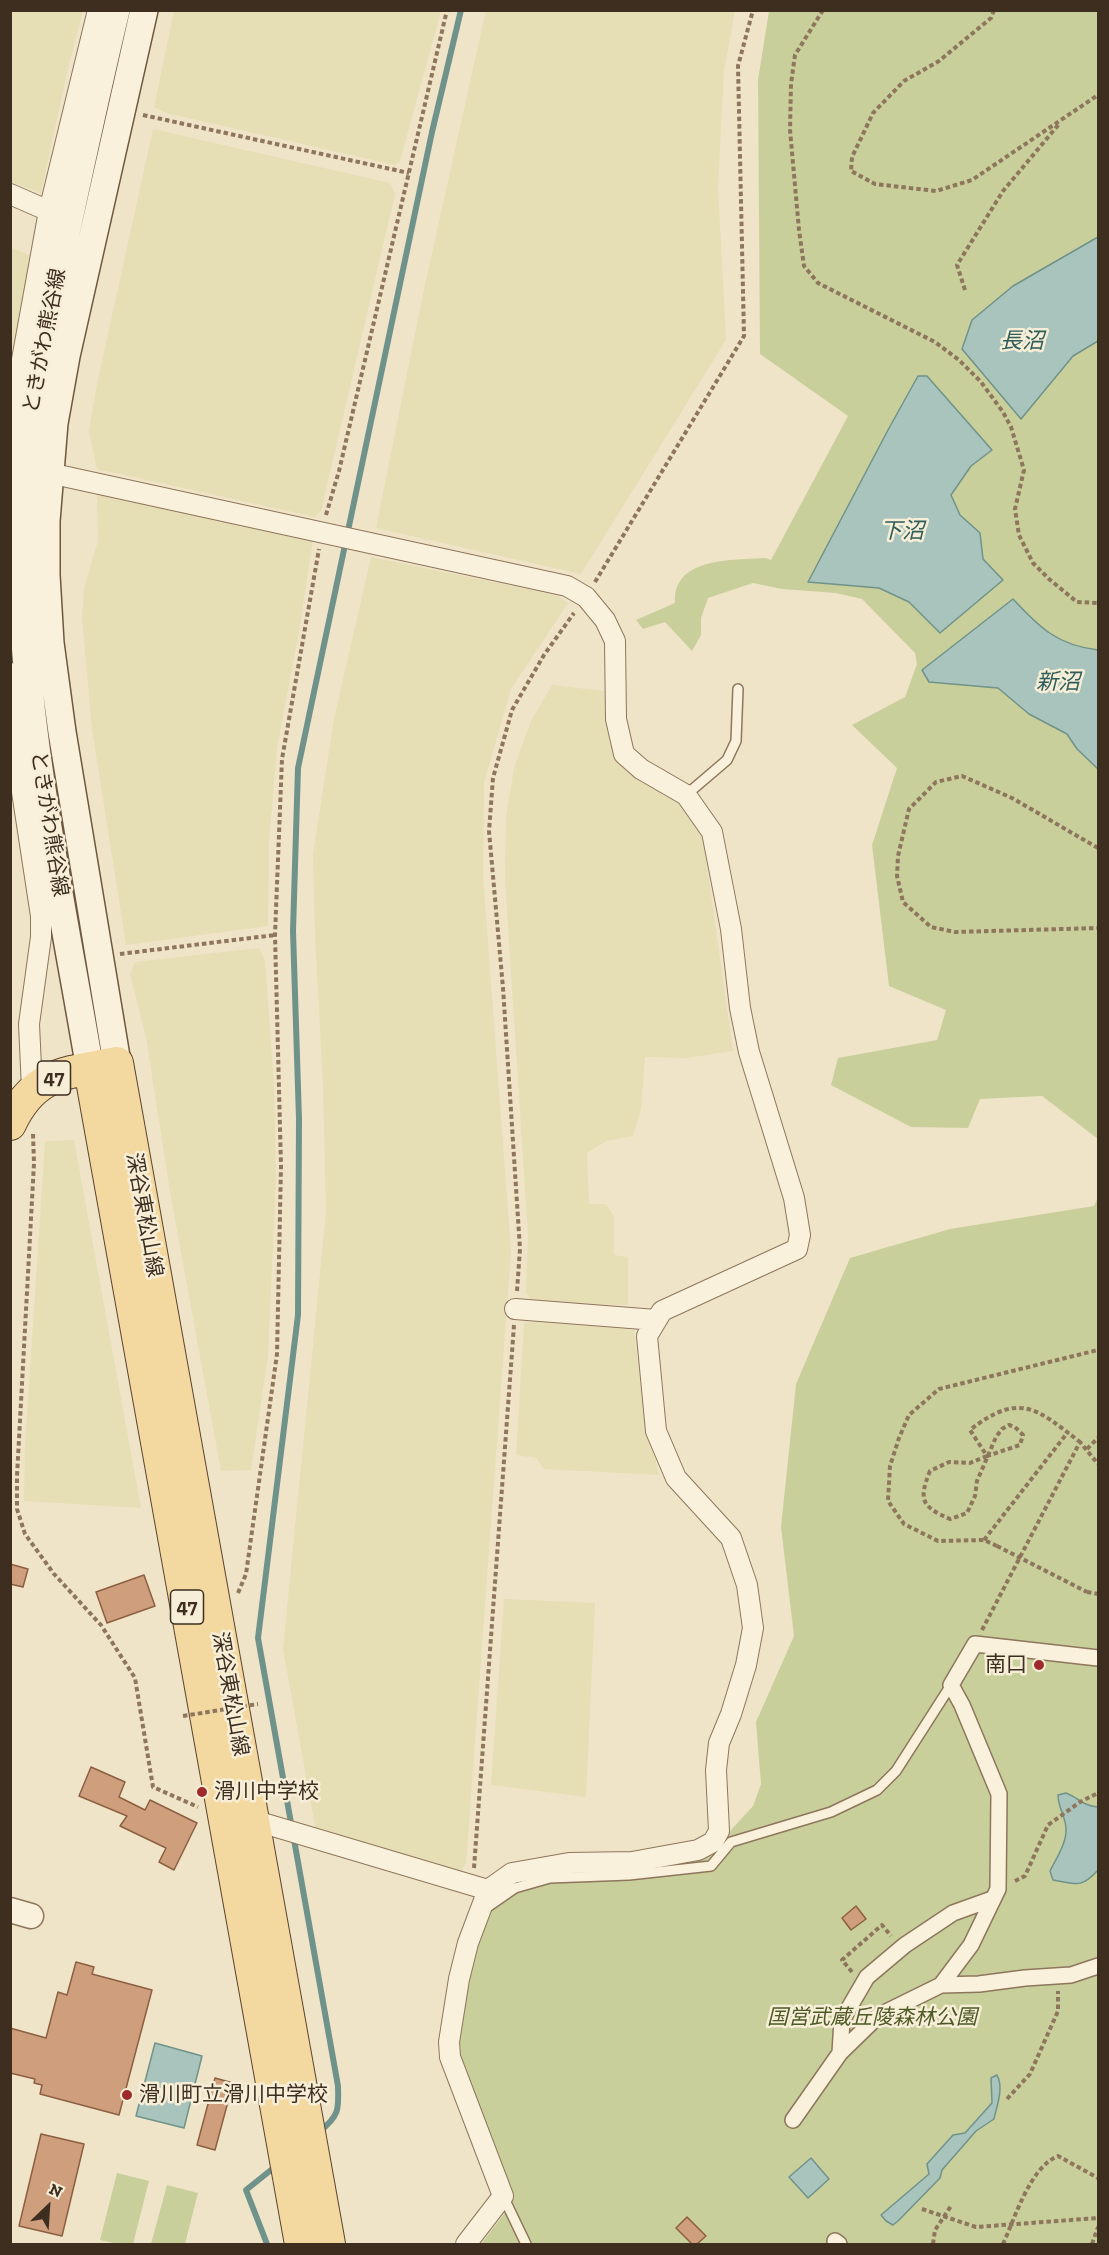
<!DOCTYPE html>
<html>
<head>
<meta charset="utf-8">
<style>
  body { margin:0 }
  #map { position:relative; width:1109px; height:2255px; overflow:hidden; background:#f0e4c8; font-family:"Zilla Slab",serif }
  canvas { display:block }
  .frame { position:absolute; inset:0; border:12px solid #3d2e20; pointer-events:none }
  .north { position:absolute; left:18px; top:2177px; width:60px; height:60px; -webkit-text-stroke:4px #f7eed8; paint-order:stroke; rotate:25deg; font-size:16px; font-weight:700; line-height:24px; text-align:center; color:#3d2e20 }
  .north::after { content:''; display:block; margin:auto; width:21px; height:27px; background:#3d2e20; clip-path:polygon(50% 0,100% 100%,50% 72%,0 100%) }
</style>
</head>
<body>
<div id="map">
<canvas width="1109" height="2255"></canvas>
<div class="frame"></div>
<div class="north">N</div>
</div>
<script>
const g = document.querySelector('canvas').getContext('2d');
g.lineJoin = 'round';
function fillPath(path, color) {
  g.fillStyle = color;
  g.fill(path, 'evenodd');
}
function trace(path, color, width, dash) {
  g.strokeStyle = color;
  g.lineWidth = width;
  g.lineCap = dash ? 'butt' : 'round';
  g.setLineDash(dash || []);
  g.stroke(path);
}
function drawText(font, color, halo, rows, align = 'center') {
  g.font = font + ' "Zilla Slab","Noto Sans JP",serif';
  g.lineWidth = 5;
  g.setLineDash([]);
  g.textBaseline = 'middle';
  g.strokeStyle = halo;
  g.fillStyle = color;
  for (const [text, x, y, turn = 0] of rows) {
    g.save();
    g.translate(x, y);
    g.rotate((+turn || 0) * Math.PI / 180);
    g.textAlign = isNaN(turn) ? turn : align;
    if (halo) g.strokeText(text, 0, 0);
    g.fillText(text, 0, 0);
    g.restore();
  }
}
const farmland = new Path2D(`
  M486,10L735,11L724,71L718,187L726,340L581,574L376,528L423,294Z
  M10,11H83L68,68L41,193L11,182Z
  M174,11H441L400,161L395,165L166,113L154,107Z
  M153,129L390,183L395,194L321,511L315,517L97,469L89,431L97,384Z
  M11,248L32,256L11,353Z
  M97,494L313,540L299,632L277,748L269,842L268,926L126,945L92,729L82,618L84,588L98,541Z
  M371,557L556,595L568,603L511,689L484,783L483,876L511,1251L466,1864L460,1871L316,1831L283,1649L326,1212L323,1086L315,934L313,854L334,719Z
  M552,685L604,691L609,741L620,763L678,799L697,822L704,844L733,1051L686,1058L645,1057L641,1109L633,1136L606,1141L587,1153L589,1204H606L614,1216V1255L628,1257V1305L532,1303L526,1292L528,1236L505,879L506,817L514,768L531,721Z
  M259,948L265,960L274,1085L276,1178L268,1356L251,1470L221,1471L170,1192L146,1037L130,974L135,962Z
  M74,1140L141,1508L24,1501L25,1446L45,1141Z
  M538,1321L634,1330L644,1412L659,1475L544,1469L536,1458L516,1455L524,1323Z
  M504,1599L595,1603L586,1797L491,1785Z`);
const green = new Path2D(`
  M769,11H1098V1139L1042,1096L980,1099L968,1128L911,1127L831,1085L838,1058L937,1040L946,1010L889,986L872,845L897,768L852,725L905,697L917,664L915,653L862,599L836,593L782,589L753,583L708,598L701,618V635L692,651L665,622L643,629L636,620L675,603C672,557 734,560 765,558L771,560L848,416L760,354L758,80Z
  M1098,1197V2244H481L513,2202L456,2063L462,2002L480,1934L494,1897L517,1879L723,1846L731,1830L753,1806L761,1784L756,1722L794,1636L781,1527L796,1384L850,1258L950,1229L1094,1206Z
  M117,2173L149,2181L133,2244H118L100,2240Z
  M167,2185L198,2193L185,2244H151Z`);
const water = new Path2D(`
  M1098,237V341L1073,356L1021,419L962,349L972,320L1013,286Z
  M918,376H927L992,450L971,466L951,495L960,515L980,533L983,559L1003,580L940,633L909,602L879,588L808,582L888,430Z
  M1013,599C1040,628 1057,645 1098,650V769L1077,749L1067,734L1029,714L998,688L929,682L922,670Z
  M1066,1793C1081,1799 1081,1805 1098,1807V1870C1081,1889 1076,1884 1053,1880L1050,1871C1056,1859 1067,1842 1066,1829C1066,1817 1058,1808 1058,1795Z
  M155,2043L202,2056L184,2128L136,2116Z
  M997,2075C1004,2088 997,2105 994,2119L976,2131L942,2170L940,2178L899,2220L893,2225L886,2221L881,2215L929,2174L927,2164L953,2135L965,2133L992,2103L991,2078Z
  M811,2158L829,2179L808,2198L789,2177Z`);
const stream = new Path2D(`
  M319,2132C339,2116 339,2110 338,2086L258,1638L298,1315L299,1119L293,931L298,768L432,132L461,10
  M267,2244L246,2190L276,2166`);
const building = new Path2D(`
  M10,1564L28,1569L23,1587L10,1584Z
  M144,1575L155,1606L107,1623L96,1592Z
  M91,1767L125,1782L119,1797L145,1810L150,1800L197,1823L174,1870L159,1862L166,1848L120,1826L127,1816L79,1796Z
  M856,1906L866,1919L851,1930L842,1918Z
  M76,1962L94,1967L92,1974L152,1990L119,2115L40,2094L42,2085L34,2083L35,2079L10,2073V2028L46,2038L58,1992L67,1995Z
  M215,2078L233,2083L215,2150L197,2145Z
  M41,2134L84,2144L62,2236L19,2226Z
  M687,2217L706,2236L697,2244H692L676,2228Z`);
const path = new Path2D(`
  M823,10L795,55L791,84L790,130L799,230L804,266L818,283L935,342L959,360L981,382L1003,412L1011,427L1024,470L1015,509L1019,535L1033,563L1049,579L1077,602L1098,603
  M994,10L991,18L939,61L904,81L873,113L852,157L851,171L875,184L936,191L972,180L1098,95
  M143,115L409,173
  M965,290L957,265L1003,191L1059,124
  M326,515L339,471L447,10
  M595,582L744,336L738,66L753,10
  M1098,848L1012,798L962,776L936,782L909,809L898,856L897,876L903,902L931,927L955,932L1098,928
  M120,954L275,935
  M33,1134L34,1163L17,1476V1509L25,1534L54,1574L101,1625L135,1678L153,1787L198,1807
  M517,1291L520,1249L503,988L489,831L493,778L512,710L544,655L574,613
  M1087,1449L1098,1438
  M987,1456L970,1463L949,1462L930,1471C918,1500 922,1507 950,1519L967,1513L975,1496L977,1481L996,1437L1002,1429L1009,1425L1015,1427L1023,1435L1020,1445L987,1456L970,1430C1020,1391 1037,1409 1080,1442
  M984,1540L1068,1432
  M997,1546L984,1540L938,1541L904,1524L888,1501L890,1466L899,1438L909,1415L939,1389L1098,1350
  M1087,1592L1098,1594
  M238,1593L246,1574L277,1354L281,1166L275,935L282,759L319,549
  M982,1630L1080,1442L1098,1464
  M474,1868L514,1325
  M1015,1881L1025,1876L1048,1825L1080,1802L1098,1793
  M852,1972L842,1960L882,1925L891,1936
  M1007,2099L1030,2074L1058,2011V1991
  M922,2209L976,2227L1098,2218
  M933,2244L935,2230L951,2206
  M1003,2244C1015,2218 1030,2167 1058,2156L1098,2178
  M1092,2244L1098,2227`);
const service = new Path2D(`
  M686,795L727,760L736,741L738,689
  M486,1908L515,1888L550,1878L629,1875L711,1866L731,1842L831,1812L877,1790L896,1771L951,1685
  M503,2196L526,2244`);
const pedestrian = new Path2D(`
  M941,1985L979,1984L1025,1978L1071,1975L1098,1966
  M840,2053L842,2020L867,1977L905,1945L953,1913L992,1899
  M793,2120L840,2053L878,2016L941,1985L971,1945L998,1889L999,1794L962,1705L951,1685L975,1644L1098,1658
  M835,2241L839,2244`);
const minor = new Path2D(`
  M10,194L49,211L61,213
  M10,438L11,420L49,211L98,10
  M49,473L567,586L586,597L605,620L615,641L616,719L624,754L641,769L686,795L712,832L731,929L740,1008L749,1052L794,1198L800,1235L797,1249L662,1311L647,1336L656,1431L676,1478L731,1538L747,1585L753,1628L746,1665L731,1714L719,1743L716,1770L719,1831L713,1842L698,1850L632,1862L569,1863L512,1873L488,1890L468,1943L459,1979L449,2042L450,2057L503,2196L466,2244
  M10,673L17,759L41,916V937L29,1024L32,1089
  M515,1309L656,1320
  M246,1818L488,1890`);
const tertiary = new Path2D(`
  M10,1910L31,1916`);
const secondary = new Path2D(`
  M117,1063L62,732L50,643L46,575V521L54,423L66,356L144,10
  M90,1069C59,885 17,700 21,513C23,423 44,335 63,247C80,168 97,89 116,10`);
const primary = new Path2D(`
  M90,1069L301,2244
  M10,1124C34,1072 67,1073 117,1063L329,2244`);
const pathBridge = new Path2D(`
  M997,1546L1087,1592
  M183,1716L258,1704`);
const markers = [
  [1039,1665,6,"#9e2a2b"],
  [202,1792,6,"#9e2a2b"],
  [127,2095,6,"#9e2a2b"]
];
const shields = [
  [54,1078,33],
  [187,1607,33]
];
const shieldNames = [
  ["47",54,1078],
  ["47",187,1607]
];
const streetNames = [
  ["ときがわ熊谷線",45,341,-79],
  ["ときがわ熊谷線",49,824,81],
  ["深谷東松山線",144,1215,80],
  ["深谷東松山線",230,1694,80]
];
const poiNames = [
  ["南口",1027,1665,"right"],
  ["滑川中学校",214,1792],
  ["滑川町立滑川中学校",139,2095]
];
const parkNames = [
  ["国営武蔵丘陵森林公園",872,2018]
];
const waterNames = [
  ["長沼",1022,342],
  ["下沼",902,532],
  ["新沼",1058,683]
];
fillPath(farmland, '#e6deb5');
fillPath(green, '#c9cf9b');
fillPath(water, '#a9c4bc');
trace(water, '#6f938a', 1.5);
trace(stream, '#6f938a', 6);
fillPath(building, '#cf9f7d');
trace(building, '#8d5f41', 1.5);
trace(service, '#8d765c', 12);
trace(pedestrian, '#8d765c', 18);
trace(minor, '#8d765c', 22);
trace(tertiary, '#8d765c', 27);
trace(secondary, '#6f573f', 30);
trace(primary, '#5b4430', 34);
trace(path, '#8d765c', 4, [4.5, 3]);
trace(service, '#faf1dc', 9);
trace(pedestrian, '#faf1dc', 15);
trace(minor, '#faf1dc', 20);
trace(tertiary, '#faf1dc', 24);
trace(secondary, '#faf1dc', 27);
trace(primary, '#f3d9a0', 32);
trace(pathBridge, '#8d765c', 4, [4.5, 3]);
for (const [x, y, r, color] of markers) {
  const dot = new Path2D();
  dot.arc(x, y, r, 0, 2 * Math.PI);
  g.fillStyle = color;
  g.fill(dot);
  trace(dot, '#f7eed8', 2);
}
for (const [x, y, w] of shields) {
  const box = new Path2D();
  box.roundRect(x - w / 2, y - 17, w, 34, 4.5);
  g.fillStyle = '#f7eed8';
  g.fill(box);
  trace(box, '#3d2e20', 1.5);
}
drawText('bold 20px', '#3d2e20', null, shieldNames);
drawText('21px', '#3d2e20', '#f7eed8', streetNames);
drawText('21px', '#3d2e20', '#f7eed8', poiNames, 'left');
drawText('italic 21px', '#4d5a26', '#f7eed8', parkNames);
drawText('italic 22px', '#2f5d5a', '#f7eed8', waterNames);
</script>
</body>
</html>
